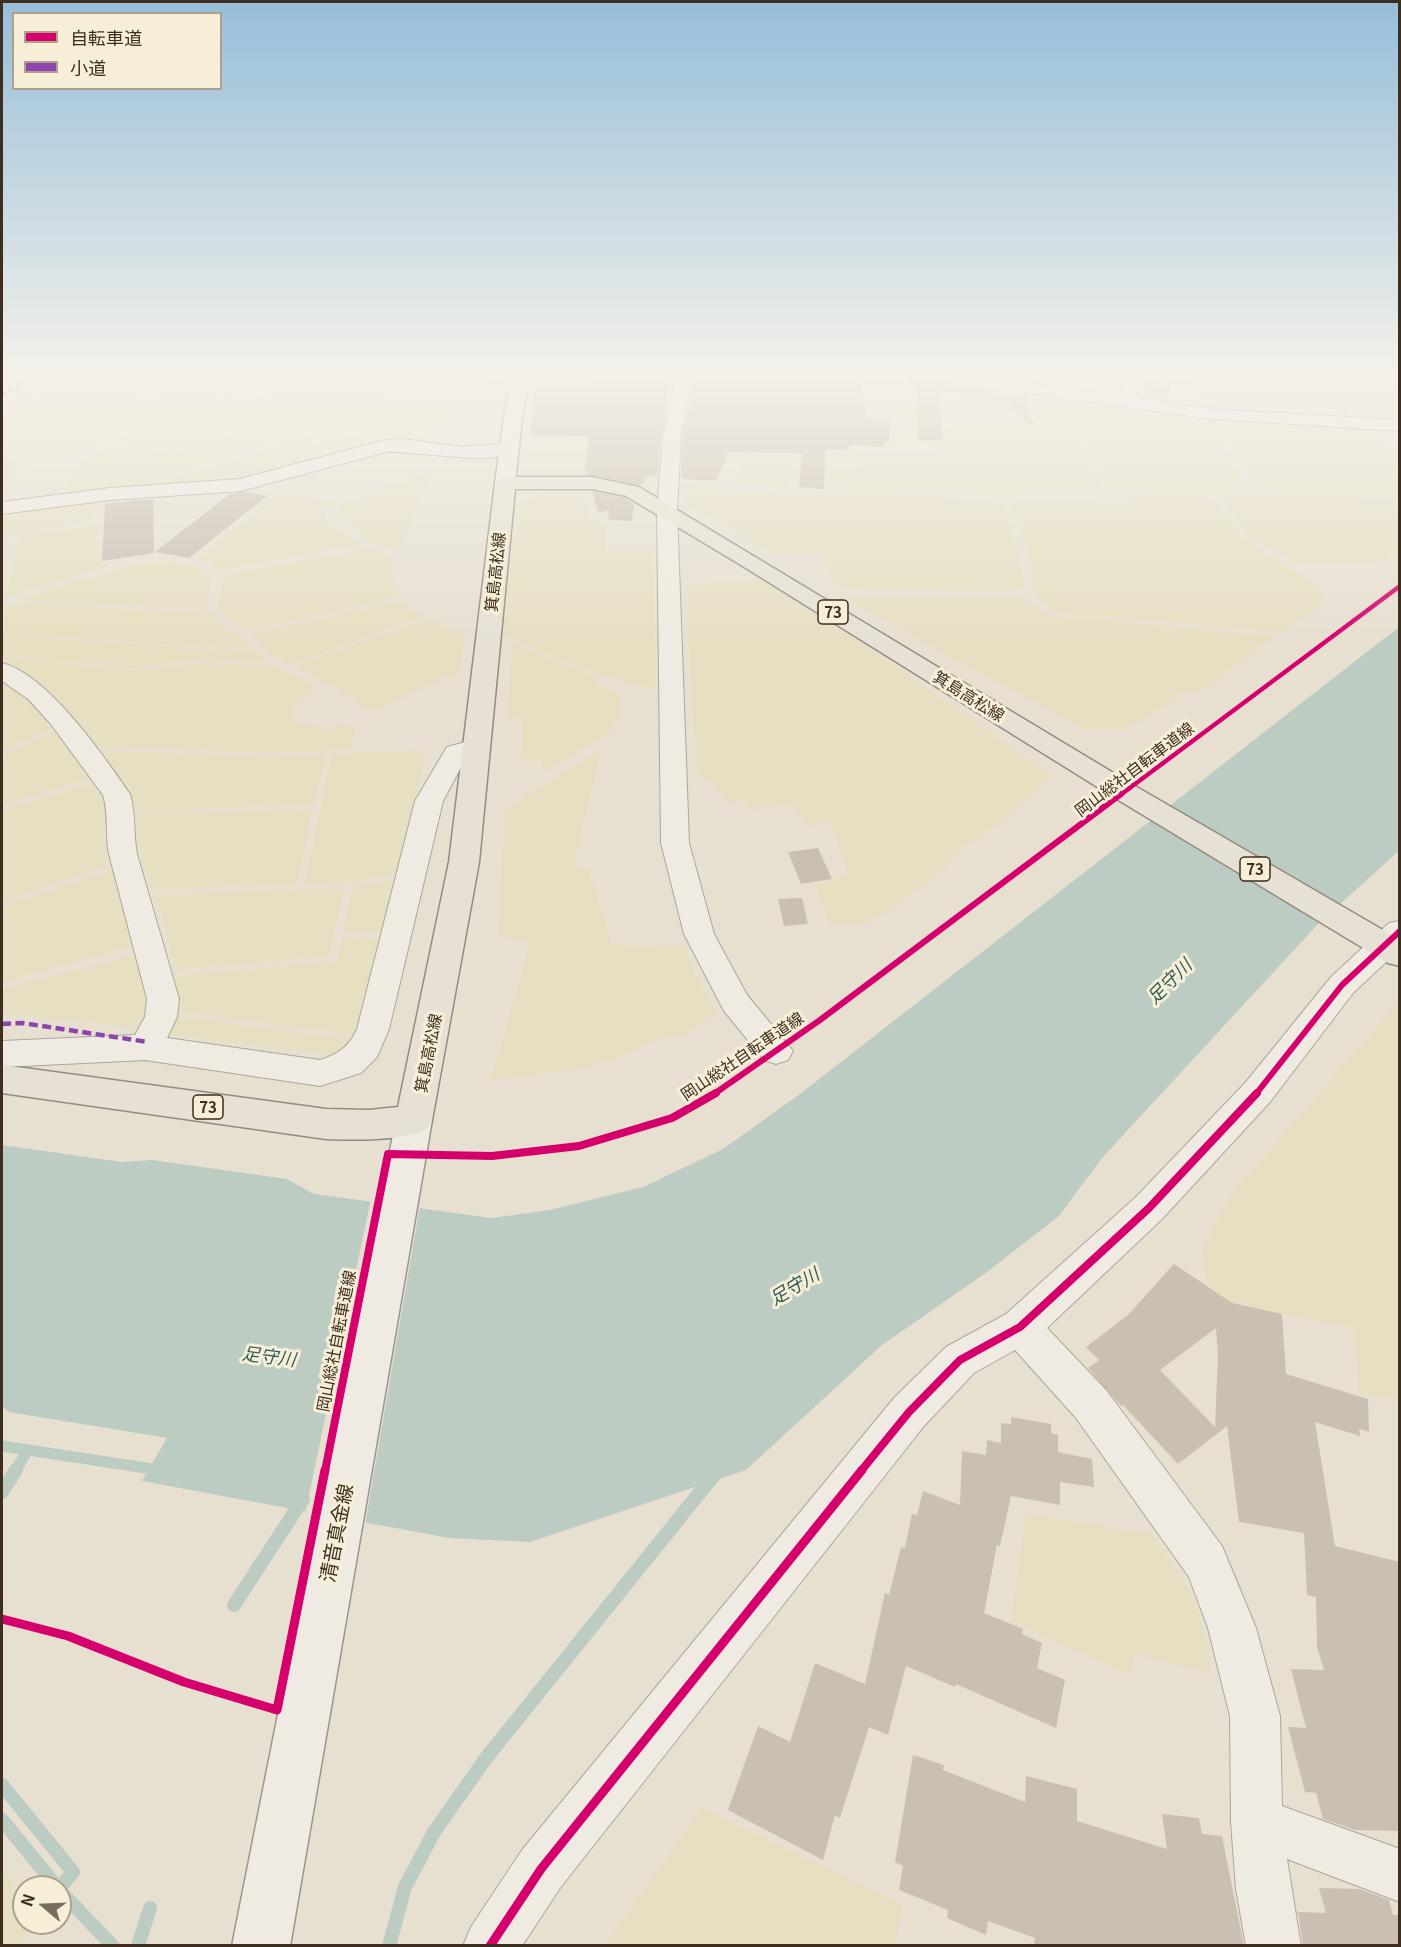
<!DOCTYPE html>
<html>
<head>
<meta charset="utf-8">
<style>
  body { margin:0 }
  #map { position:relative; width:1401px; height:1947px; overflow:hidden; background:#e7e0d1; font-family:Georgia,"Noto Sans JP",serif }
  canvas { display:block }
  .frame { position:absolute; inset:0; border:3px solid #3d2e20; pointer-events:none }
  .legend { position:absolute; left:12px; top:12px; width:210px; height:78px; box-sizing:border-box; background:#f7eed8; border:2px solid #ada18e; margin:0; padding:8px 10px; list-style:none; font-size:18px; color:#3d2e20 }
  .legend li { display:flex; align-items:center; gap:12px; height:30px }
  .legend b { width:30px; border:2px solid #ada18e }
  .north { position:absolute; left:12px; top:1875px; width:60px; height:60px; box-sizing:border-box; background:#f7eed8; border:2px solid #ada18e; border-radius:50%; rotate:289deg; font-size:16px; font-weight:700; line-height:24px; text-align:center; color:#3d2e20 }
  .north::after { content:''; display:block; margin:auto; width:21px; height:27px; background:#786c5e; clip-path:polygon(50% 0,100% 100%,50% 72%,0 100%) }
</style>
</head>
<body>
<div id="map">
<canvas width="1401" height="1947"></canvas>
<div class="frame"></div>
<ul class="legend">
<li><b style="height:8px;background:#d6006c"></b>自転車道</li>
<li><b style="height:8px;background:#8e44ad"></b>小道</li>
</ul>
<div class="north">N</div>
</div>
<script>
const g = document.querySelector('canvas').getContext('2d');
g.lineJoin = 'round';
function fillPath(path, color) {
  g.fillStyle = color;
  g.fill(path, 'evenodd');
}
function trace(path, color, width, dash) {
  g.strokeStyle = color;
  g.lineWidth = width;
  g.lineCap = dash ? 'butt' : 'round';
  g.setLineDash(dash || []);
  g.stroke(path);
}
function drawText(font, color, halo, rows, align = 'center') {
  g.font = font + ' Georgia,"Noto Sans JP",serif';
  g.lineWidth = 6;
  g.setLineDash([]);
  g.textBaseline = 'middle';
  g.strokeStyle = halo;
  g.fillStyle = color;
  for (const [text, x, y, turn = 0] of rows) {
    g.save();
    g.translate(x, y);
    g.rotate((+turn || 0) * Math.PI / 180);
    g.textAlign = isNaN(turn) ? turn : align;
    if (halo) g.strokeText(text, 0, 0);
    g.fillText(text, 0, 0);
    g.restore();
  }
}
const farmland = new Path2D(`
  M2,372H36L3,392Z
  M49,372H179L165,386L151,384L120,410L3,396L41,373L150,384Z
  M185,372L317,376L243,372H355L348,381L323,382L208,401L153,422L121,428L160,387L168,388Z
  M361,372H433L483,375L461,395L383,391L375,384L354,380Z
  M1038,372H1129L1114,398L1041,389Z
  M1195,372H1399V412L1346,408L1353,421L1196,409Z
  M345,382L370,385L379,392L460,396L429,432L384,429L356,431L280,448L272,445L280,442L271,444L177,416L213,402L238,401L256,406L309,434L295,439L313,433L240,399L322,384Z
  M999,388L1153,410L1043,411L1027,396L1004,399L996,390Z
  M853,398L909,399L931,419L872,415V411L853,410Z
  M23,400L135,414L107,437L73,457L55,460L2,456V415Z
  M1174,411L1218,417L1223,448L1246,490L1109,492L1076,413Z
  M1017,414H1072L1104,494L1031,493L997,498L977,494L831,489L828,467L860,466V456L862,454L945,456L943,427L1003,424Z
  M175,417L223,432L270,445L240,454L112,444L131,431Z
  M1246,419L1358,426L1359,430L1382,432L1390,455L1399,470V495L1362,496L1258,490L1232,448L1227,425L1246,427Z
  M370,432L365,447L255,479L138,488L272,448L281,449Z
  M374,432H388L428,434L418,444L370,446Z
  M109,446L236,456L144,483L131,489L60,495L83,460Z
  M785,451L794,472L787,489L734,486L744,456L750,452Z
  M2,458L32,460L2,482Z
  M431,472L399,551L373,543L336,518L337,513L346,502Z
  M685,486L800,495L860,492L998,500L1007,515L1025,584L1022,589L1013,591L843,589L834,583L821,555L773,554L683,503Z
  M573,489L583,490L590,518L606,524V551H653L656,690L581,669L503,634L517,508L537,493Z
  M280,491L334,501L326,510L325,517L337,529L363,544L218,571L210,563L198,559Z
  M1209,492L1242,537L1308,580L1320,591L1323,598L1321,604L1283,632L1053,612L1033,594L1032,569L1026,545L1010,504L1029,500L1132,504L1121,495Z
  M1217,492L1399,498V546L1385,561L1300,565L1249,537Z
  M98,500L91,522L2,536V513Z
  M99,525L101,568L6,597L19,536Z
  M368,548L393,557L391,573L400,597L245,631L223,614L217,606L225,575Z
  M169,560L201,568L210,578L208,610L16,600L131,566Z
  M764,582L880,655L1048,774L1034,792L998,824L960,849L946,868L872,922L829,924L815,884L849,876L831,823L806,826L792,805L751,810L744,800L730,803L713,782L697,773L688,635L689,584Z
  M839,596L1021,597L1047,615L1275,636L1203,689L1183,693L1127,730H1086Z
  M403,600L422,617L289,665L268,651L249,634Z
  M12,603L210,613L252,649L2,634V610Z
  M426,619L465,634L460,671L373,712L296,665Z
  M2,636L257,652L269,661L190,660L134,668L56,661L2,655Z
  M512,643L599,678L595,683L619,694L621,712L610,733L542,773V760H521L522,718L508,719Z
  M2,657L138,671L204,663L271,665L315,685L293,706L290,717L295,722L310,726L327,728L341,725L355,728L351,750L268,753L95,746L56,699Z
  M9,687L32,704L52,728L2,751V691Z
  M56,731L90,778L2,805V756Z
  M95,750L269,757L325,755L314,804L134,812L133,800Z
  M426,750L414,812L395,874L351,882L305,883L332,754Z
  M601,751L574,865L589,870L612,945L684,946L696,976L716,1012L689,1033L653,1041L628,1054L600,1063L580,1069L491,1080L531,940L498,936L505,809Z
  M94,783L107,803L104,841L109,866L2,901V811Z
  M313,809L297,884L151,890L141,858L135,815Z
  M112,871L133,946L2,982V906Z
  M398,879L384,933L343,931L353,887Z
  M344,887L329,956L175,970L156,896Z
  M343,937L384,939L357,1035L174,1011L171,977L336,961Z
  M136,955L146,1010L139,1028L2,1013V989Z
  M1395,1006L1399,1009V1397L1359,1395L1355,1328L1211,1302L1202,1252L1228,1199Z
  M175,1016L353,1040L333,1055L169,1035Z
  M1026,1514L1153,1534L1194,1600L1209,1650L1210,1673L1134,1654L1131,1675L1011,1622Z
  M702,1808L903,1905L895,1945H605Z
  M2,1872L11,1881L24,1918V1945H2Z`);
const water = new Path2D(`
  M1399,627V851L1318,924L1102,1158L1059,1216L987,1272L882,1345L746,1470L530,1542L449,1538L142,1481L167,1438L9,1412L2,1406V1145L121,1162L152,1160L287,1179L314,1194L492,1218L550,1210L643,1187L723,1149L800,1094Z`);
const pier = new Path2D(`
  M371,1199L420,1206L365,1525L305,1514Z`);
const streamFar1 = new Path2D(`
  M2,1446L159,1470
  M15,1471L28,1450`);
const stream = new Path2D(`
  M2,1492L16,1470
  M234,1605L303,1499
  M2,1785L73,1872L60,1888
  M2,1820L57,1887
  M60,1891L113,1946
  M138,1946L150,1908
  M389,1946L405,1887L434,1832L486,1758L714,1475`);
const building = new Path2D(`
  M705,372H861L865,418L891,419L889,443H884L883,447L849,445V450L825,449L824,489L799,487L802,453L728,452L716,481L681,479L683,436L693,388V374H705Z
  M960,372H1017L1020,380Z
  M637,374H672L661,436L657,477L645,476L644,483L640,485L587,475L585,468L589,436L534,437V435H530L534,390L595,385Z
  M907,379L1025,395L1035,429L1005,400L987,402L982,396L939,391L943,441L917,440L918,388L907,387Z
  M1146,380L1170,382L1168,400L1144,397Z
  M592,491L625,498L634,504L632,521L608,520L609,511L598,512Z
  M245,492L267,496L189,558L155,552L230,494Z
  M139,500H153L154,553L102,561L105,504Z
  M818,848L832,879L801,884L788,852Z
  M802,898L808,924L784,926L778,899Z
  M1174,1264L1232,1303L1282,1314L1286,1374L1368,1399L1369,1432L1359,1429L1360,1436L1315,1422L1335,1546L1400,1562V1831L1355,1830L1323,1819L1316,1793L1305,1792L1288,1727L1306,1728L1291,1669L1324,1670L1317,1647L1316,1597L1307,1595L1304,1533L1239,1522L1227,1426L1178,1464L1123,1405L1121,1406L1088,1368L1099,1360L1086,1347L1128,1315ZM1216,1328L1218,1355L1215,1427L1160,1370Z
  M1011,1417L1051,1424V1433L1058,1435V1452L1092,1459L1094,1487L1060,1482V1505L1011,1496L1000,1546L997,1545L984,1613L1023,1629L1022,1634L1042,1643L1037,1668L1065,1680L1056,1728L956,1684L955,1687L906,1666L888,1735L869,1727L840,1818L835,1815L823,1860L728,1810L758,1726L790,1742L815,1663L865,1684L885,1593L889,1595L901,1547L905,1548L912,1514L917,1515L923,1491L960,1505L962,1451L986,1455L987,1440L1001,1443V1423L1011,1424Z
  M913,1755L944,1765L943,1770L1025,1802L1026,1776L1077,1789V1821L1167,1849L1162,1814L1199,1818L1202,1834L1222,1836L1244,1946H1034L1035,1938L988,1921L986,1935L947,1918L948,1910L899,1890L903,1866L895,1862Z
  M1319,1888L1359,1889L1389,1900L1393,1915H1400V1946H1303L1298,1912L1326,1913Z`);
const street = new Path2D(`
  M596,372H636C627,383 519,394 511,384L520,379Z
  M674,372H691V388L681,436L677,511L689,843L714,934L747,995L793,1051L788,1060L776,1064L764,1060L724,1011L684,934L661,843L657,511L663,436L673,388Z
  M898,372H944L1118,396L1128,372H1144L1135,398L1212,409L1400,420V431L1212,419L907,377Z
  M403,439L462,447L510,443L519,449C507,468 410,450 386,452L241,491L110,500L2,514V502L110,488L240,479L385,440Z
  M2,663C47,674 104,756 130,794C136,814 133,833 137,854L179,999L177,1017L167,1038L320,1060C338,1054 349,1047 357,1029L415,801L447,747L476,739L485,741L489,747L485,753L466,758L443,801L389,1029L377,1057L361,1073L320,1086L145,1060L2,1067V1041L135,1035L145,1017L147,999L109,854C105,834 109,814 103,795L50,723L28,699L2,681Z
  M1400,921V949L1353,993L1270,1102L1162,1219L1047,1328L1106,1390L1222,1546L1256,1628L1280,1716L1282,1806L1400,1849V1902L1287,1859L1301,1946H1246L1236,1889L1231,1822L1230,1716L1208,1628L1189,1577L1076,1418L1015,1350L974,1373L924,1426L560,1888L522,1946H463L471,1927L522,1850L894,1398L946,1347L1006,1314L1136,1197L1246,1082L1331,977L1389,923Z`);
const secondary = new Path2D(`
  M514,372H532L523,410L515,483L512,487H498L495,483L505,410Z
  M414,1105L427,1110L432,1120L290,1946H232L396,1120L401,1110Z`);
const primary = new Path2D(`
  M505,477H592L639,487L1135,786L1400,940V966L1388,963L1115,798L741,565L626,496L592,489H515L479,862L432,1120L427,1130C395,1141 360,1140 326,1139L2,1093V1065L326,1109L369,1110L398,1107L449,862L495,483L498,479Z`);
const quietFar1 = new Path2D(`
  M2,395L38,372`);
const quiet = new Path2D(`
  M2,1024L22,1023L148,1042`);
const cyclewayFar3 = new Path2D(`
  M1119,796L1400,586`);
const cyclewayFar2 = new Path2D(`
  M714,1094L820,1020L1121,794
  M1256,1094L1342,985L1400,931`);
const cyclewayFar1 = new Path2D(`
  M325,1471L388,1154L492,1156L579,1146L672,1118L716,1093
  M861,1471L909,1412L960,1360L1020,1327L1149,1208L1257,1093`);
const cycleway = new Path2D(`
  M2,1619L68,1636L184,1682L277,1710L325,1470
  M490,1946L541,1869L862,1470`);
const shields = [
  [833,612,30],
  [1255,869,30],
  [208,1107,30]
];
const shieldNames = [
  ["73",833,612],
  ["73",1255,869],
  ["73",208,1107]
];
const streetNames = [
  ["箕島高松線",495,572,-84],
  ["箕島高松線",969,696,32],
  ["岡山総社自転車道線",1134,769,-37],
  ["箕島高松線",428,1053,-79],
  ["岡山総社自転車道線",742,1056,-34],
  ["岡山総社自転車道線",336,1341,-79]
];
const waterNames = [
  ["足守川",1169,981,-45],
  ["足守川",794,1286,-31],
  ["足守川",269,1356,7]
];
const nearStreetnames = [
  ["清音真金線",336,1533,-79]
];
fillPath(farmland, '#e6dfc2');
fillPath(water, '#bcccc2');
fillPath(pier, '#e7e0d1');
trace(streamFar1, '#bcccc2', 11);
trace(stream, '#bcccc2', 14);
fillPath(building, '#cbbfb2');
trace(street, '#ada599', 2);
trace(secondary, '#9c958a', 3);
trace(primary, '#928b80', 3);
fillPath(street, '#efebe3');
fillPath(secondary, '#efebe3');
fillPath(primary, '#e6e1d4');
trace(quietFar1, '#8e44ad', 3, [5, 3]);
trace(quiet, '#8e44ad', 4.5, [9, 4.5]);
trace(cyclewayFar3, '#d6006c', 4.5);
trace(cyclewayFar2, '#d6006c', 6);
trace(cyclewayFar1, '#d6006c', 8);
trace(cycleway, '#d6006c', 9);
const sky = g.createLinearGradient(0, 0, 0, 644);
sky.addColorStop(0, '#96bed9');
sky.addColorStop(0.58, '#f4f1ea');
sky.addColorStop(1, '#f4f1ea00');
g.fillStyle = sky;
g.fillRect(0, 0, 1401, 644);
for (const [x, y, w] of shields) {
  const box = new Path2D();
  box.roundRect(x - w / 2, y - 12, w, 24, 4.5);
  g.fillStyle = '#f7eed8';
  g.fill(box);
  trace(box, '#3d2e20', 1.5);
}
drawText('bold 15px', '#3d2e20', null, shieldNames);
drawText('16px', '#3d2e20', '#f7eed8', streetNames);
drawText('italic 18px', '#2f5d5a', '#f7eed8', waterNames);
drawText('20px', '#3d2e20', '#f7eed8', nearStreetnames);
</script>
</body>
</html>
